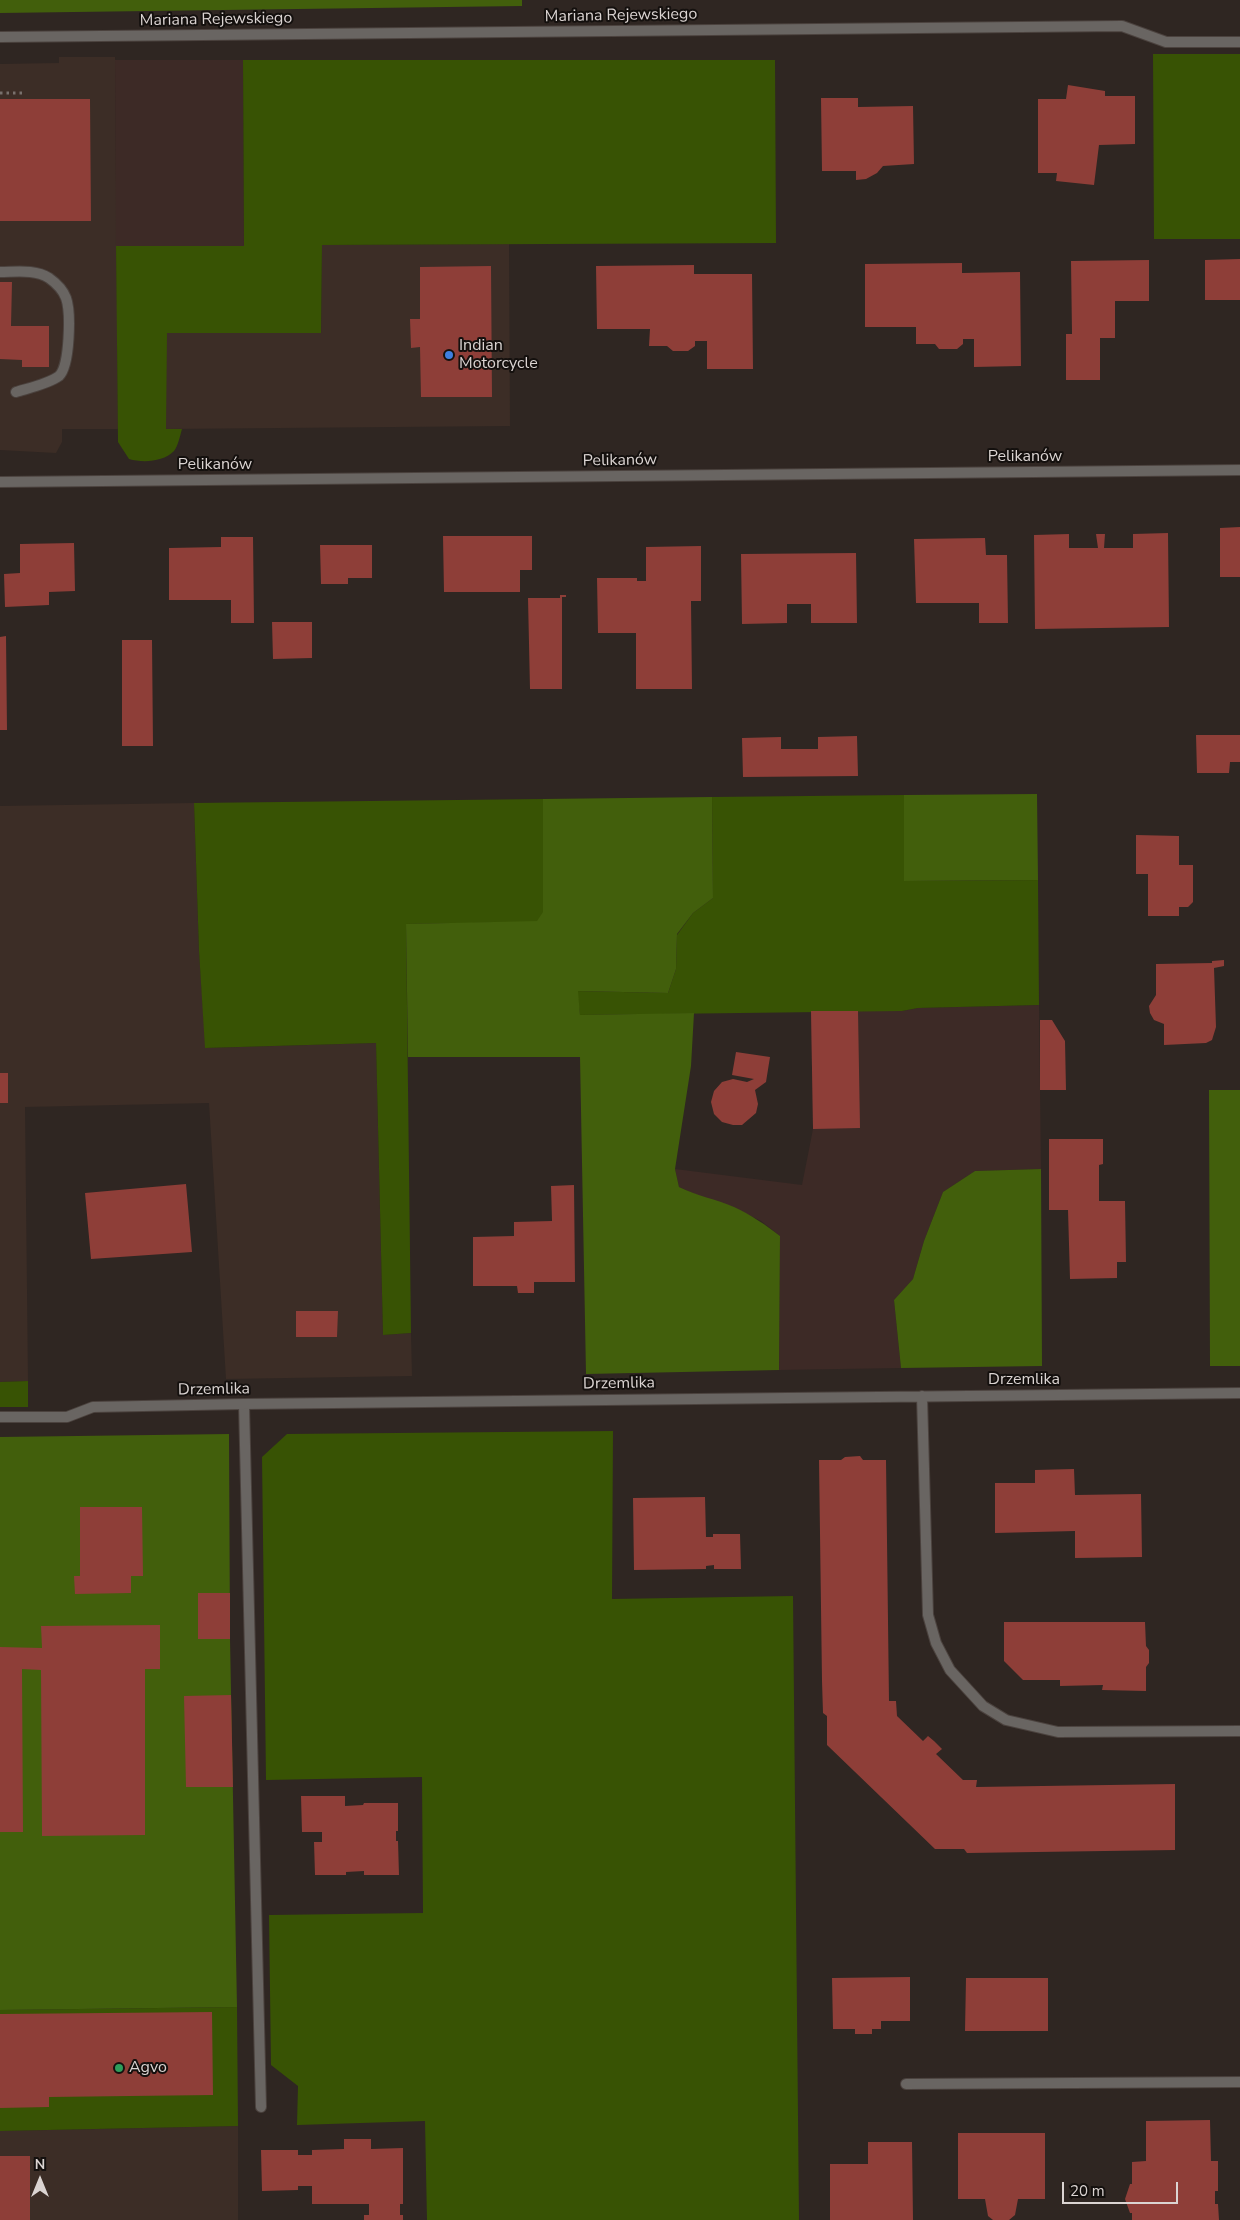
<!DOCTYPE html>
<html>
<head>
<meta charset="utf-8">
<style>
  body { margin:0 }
  #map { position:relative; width:1240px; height:2220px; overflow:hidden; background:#2f2622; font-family:"Nunito Sans",sans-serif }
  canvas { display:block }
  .north { position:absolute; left:15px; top:2155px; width:50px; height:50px; -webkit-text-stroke:4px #14100e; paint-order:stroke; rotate:0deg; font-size:14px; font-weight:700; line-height:20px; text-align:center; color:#dbd4d2 }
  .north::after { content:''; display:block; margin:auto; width:18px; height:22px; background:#dbd4d2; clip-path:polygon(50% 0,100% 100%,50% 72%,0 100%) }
  .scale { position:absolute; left:1062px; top:2182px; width:116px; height:22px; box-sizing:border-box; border:2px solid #dbd4d2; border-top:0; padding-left:6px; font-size:15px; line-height:18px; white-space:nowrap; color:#dbd4d2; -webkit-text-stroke:4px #14100e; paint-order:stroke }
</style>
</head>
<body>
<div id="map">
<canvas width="1240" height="2220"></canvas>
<div class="north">N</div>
<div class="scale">20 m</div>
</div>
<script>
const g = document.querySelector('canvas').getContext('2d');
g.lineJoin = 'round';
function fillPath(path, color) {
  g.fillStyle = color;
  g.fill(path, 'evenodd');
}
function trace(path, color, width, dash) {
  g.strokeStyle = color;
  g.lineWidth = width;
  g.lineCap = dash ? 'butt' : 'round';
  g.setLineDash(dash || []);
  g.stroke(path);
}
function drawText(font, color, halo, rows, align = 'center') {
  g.font = font + ' "Nunito Sans",sans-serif';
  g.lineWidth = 4;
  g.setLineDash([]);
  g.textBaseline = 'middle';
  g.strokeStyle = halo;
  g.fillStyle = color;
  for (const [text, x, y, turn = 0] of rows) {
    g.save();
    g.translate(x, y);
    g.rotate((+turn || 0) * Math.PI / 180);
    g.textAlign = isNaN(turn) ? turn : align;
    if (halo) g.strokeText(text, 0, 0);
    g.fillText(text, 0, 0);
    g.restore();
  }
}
const built = new Path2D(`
  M59,57H115L118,429H62V442L56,453L0,450V64L59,63Z
  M509,244L510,426L166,429V333H321L322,245Z
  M194,803L199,951L206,1048L376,1043L383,1335L411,1333L412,1376L226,1379L209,1103L25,1107L28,1381L0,1382V806Z
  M238,2126V2220H0V2131Z`);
const industrial = new Path2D(`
  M115,60H243L244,246H116Z
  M1039,1005L1041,1169L975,1171L943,1192L924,1241L913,1279L894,1300L901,1368L779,1370L780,1236L761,1221L732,1207L699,1196L679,1187L675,1169L802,1185L813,1129L811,1011H902L918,1008Z`);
const green = new Path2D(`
  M1153,54H1240V239H1154Z
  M243,60H775L776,243L322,245L321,333H167L166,429H182C180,436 178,446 174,451C163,462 143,463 129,459L118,442L116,246H244Z
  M904,795L905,881L1038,880L1039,1005L918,1008L902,1011L580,1015L577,991L668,993L676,969L677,935L693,913L713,898L712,797Z
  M543,799V913L537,922L406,924L411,1333L383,1335L376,1043L205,1048L199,951L194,803Z
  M28,1381V1407H0V1382Z
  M613,1431L612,1599L793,1596L799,2220H427L425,2121L297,2125L298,2086L271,2065L269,1915L423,1913L422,1777L266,1780L262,1457L287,1434Z
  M237,2007L238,2126L0,2131V2010Z`);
const forest = new Path2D(`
  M0,0H522V6L0,13Z
  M1037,794L1038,880L904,881V795Z
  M712,797L713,898L693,913L677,934L676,969L668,993L578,991L580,1015L694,1013L691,1066L675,1169L679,1187C697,1196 716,1199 734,1207C751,1215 766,1225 780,1236L779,1370L586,1374L580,1057H408L406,924L537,921L543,912V799Z
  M1209,1090H1240V1366H1210Z
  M1041,1169L1042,1366L901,1368L894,1300L913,1279L924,1241L943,1192L975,1171Z
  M229,1434L230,1639L237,2007L0,2010V1437Z`);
const building = new Path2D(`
  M1068,85L1105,91V96H1135V144L1099,145L1094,185L1056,181L1057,173H1038V99H1066Z
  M821,98H858V107L913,106L914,164L883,166L877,173L866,179L856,180V171H822Z
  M0,99H90L91,221H0Z
  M1240,259V300H1205V260Z
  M1149,260V301H1115V338H1100V380H1066V334H1072L1071,261Z
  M962,263V273L1020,272L1021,366L974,367V339H963V344L957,349H939L935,344H916V327H865V264Z
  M694,265V274H752L753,369H707V341H695V346L688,351H673L667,346H649L650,329H597L596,266Z
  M491,266L492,397H421L420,347L411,348L410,319H420V267Z
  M0,282H12L11,326H49V367H22V360L0,359Z
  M1240,527V577H1220V528Z
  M1168,533L1169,627L1035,629L1034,535L1069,534V548H1098L1096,534H1105L1104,548H1133V534Z
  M443,536H532V570H520V592H444Z
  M221,537H253L254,623H231V600H169V548L221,547Z
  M985,538L986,555H1007L1008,623H979V603H916L914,539Z
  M74,543L75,591L49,592V605L5,607L4,574L20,573V544Z
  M320,545H372V578H348V584H321Z
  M701,546V601H691L692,689H636V633H598L597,578H637V581H646V547Z
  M856,553L857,623H811V604H787V623L742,624L741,554Z
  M560,595H566V597H562V689H530L528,598H560Z
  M272,622H312V658L273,659Z
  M6,636L7,730H0V637Z
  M122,640H152L153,746H122Z
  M1196,735H1240V762H1230L1229,773H1197Z
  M857,736L858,776L743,777L742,738L781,737V749H818V737Z
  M1136,835L1179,836V865H1193V902L1188,907H1179V916H1148V874H1136Z
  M1224,960V966L1214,968L1216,1027L1212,1040L1206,1043L1164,1045V1024L1154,1020L1150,1013L1149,1006L1156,995V964L1212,963V961Z
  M811,1011H858L860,1128L813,1129Z
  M1040,1020H1052L1065,1041L1066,1090H1040Z
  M736,1052L770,1057L766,1082L755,1090L758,1104L756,1113L742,1125H733L722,1122L714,1114L711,1102L714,1091L722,1082L733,1079L747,1082L754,1079L732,1075Z
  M0,1073H8V1103H0Z
  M1049,1139H1103V1164L1099,1165V1201H1125L1126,1262H1117V1278L1070,1279L1068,1210H1049Z
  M186,1184L192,1252L91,1259L85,1193Z
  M574,1185L575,1282H534V1293H518L517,1286H473V1237L514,1236V1222L552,1221L551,1186Z
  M296,1311H338L337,1337H296Z
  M860,1456L863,1460H886L889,1701H896L897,1716L923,1741L928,1736L934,1741L942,1749L936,1754L963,1780H977L976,1787L1175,1784V1850L967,1853L964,1849H935L827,1745V1716L823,1713L822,1681L819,1460H841L845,1457Z
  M1074,1469L1075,1495L1141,1494L1142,1557L1075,1558V1531L995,1533V1483H1035V1470Z
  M705,1497L706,1537H713V1534H740L741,1569H714V1565L706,1566V1569L634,1570L633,1498Z
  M80,1507H142L143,1576H131V1593L75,1594L74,1576H80Z
  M198,1593H230V1639H198Z
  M1004,1622H1145L1146,1646L1149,1650V1663L1146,1667V1691L1102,1690L1103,1685L1060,1686V1680H1023L1004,1661Z
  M160,1625V1669H145V1835L42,1836L41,1670L22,1669L23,1832H0V1647L42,1648L41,1626Z
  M231,1695L233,1787H186L184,1696Z
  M301,1796H345V1806L363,1805L364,1803H398V1831H396V1841H398L399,1875H364V1871L346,1872V1875H315L314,1842H322V1832H302Z
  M910,1977V2021H881V2029H872V2034H855V2029H833L832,1978Z
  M966,1978H1048V2031H965Z
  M212,2012L213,2095L49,2097V2107L0,2108V2014Z
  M1210,2120L1211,2161H1218V2191H1215V2204H1218L1219,2220H1132V2213H1130L1125,2199L1130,2184H1132V2162L1146,2161V2121Z
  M958,2133H1045V2199H1018L1015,2215L1009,2220H993L988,2216L985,2199H958Z
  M344,2139H371V2149L403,2148V2204H400V2215H403V2220H364V2215H369V2204H312V2186H298V2190L262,2191L261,2150H298V2155H312V2150L344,2149Z
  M868,2142H912L913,2220H830V2164H868Z
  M0,2156H30V2220H0Z`);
const path = new Path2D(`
  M0,93H25`);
const service = new Path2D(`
  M0,272C16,272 35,269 49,278C56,283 63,290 66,298C71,312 70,366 59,376C48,384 29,388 16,392
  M244,1404L261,2107
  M906,2084L1240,2082`);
const minor = new Path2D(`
  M0,37L1122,26L1166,42H1240
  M0,482L1240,470
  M922,1396L928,1615L936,1643L950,1670L983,1706L1006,1720L1058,1732L1240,1731
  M0,1417H67L93,1407L244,1404L1240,1393`);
const markers = [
  [449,355,5,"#3f7fe0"],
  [119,2068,5,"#2e9e5b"]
];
const streetNames = [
  ["Mariana Rejewskiego",621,16,-1],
  ["Mariana Rejewskiego",216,20,-1],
  ["Pelikanów",1025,457],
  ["Pelikanów",620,461,-1],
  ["Pelikanów",215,465],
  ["Drzemlika",1024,1380],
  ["Drzemlika",619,1384,-1],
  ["Drzemlika",214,1390,-1]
];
const poiNames = [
  ["Indian",459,346],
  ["Motorcycle",459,364],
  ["Agvo",129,2068]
];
fillPath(built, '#3c2d26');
fillPath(industrial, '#3d2a26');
fillPath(green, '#385304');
fillPath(forest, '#425f0c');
fillPath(building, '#8e3e38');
trace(service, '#4b423e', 12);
trace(minor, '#4b423e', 12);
trace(path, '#79716d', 3, [2.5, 4]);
trace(service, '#696562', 10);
trace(minor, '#696562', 10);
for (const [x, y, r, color] of markers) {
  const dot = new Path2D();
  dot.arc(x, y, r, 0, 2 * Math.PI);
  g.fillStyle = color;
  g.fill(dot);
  trace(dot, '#14100e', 2);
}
drawText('16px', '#dbd4d2', '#14100e', streetNames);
drawText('16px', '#dbd4d2', '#14100e', poiNames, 'left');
</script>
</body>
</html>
